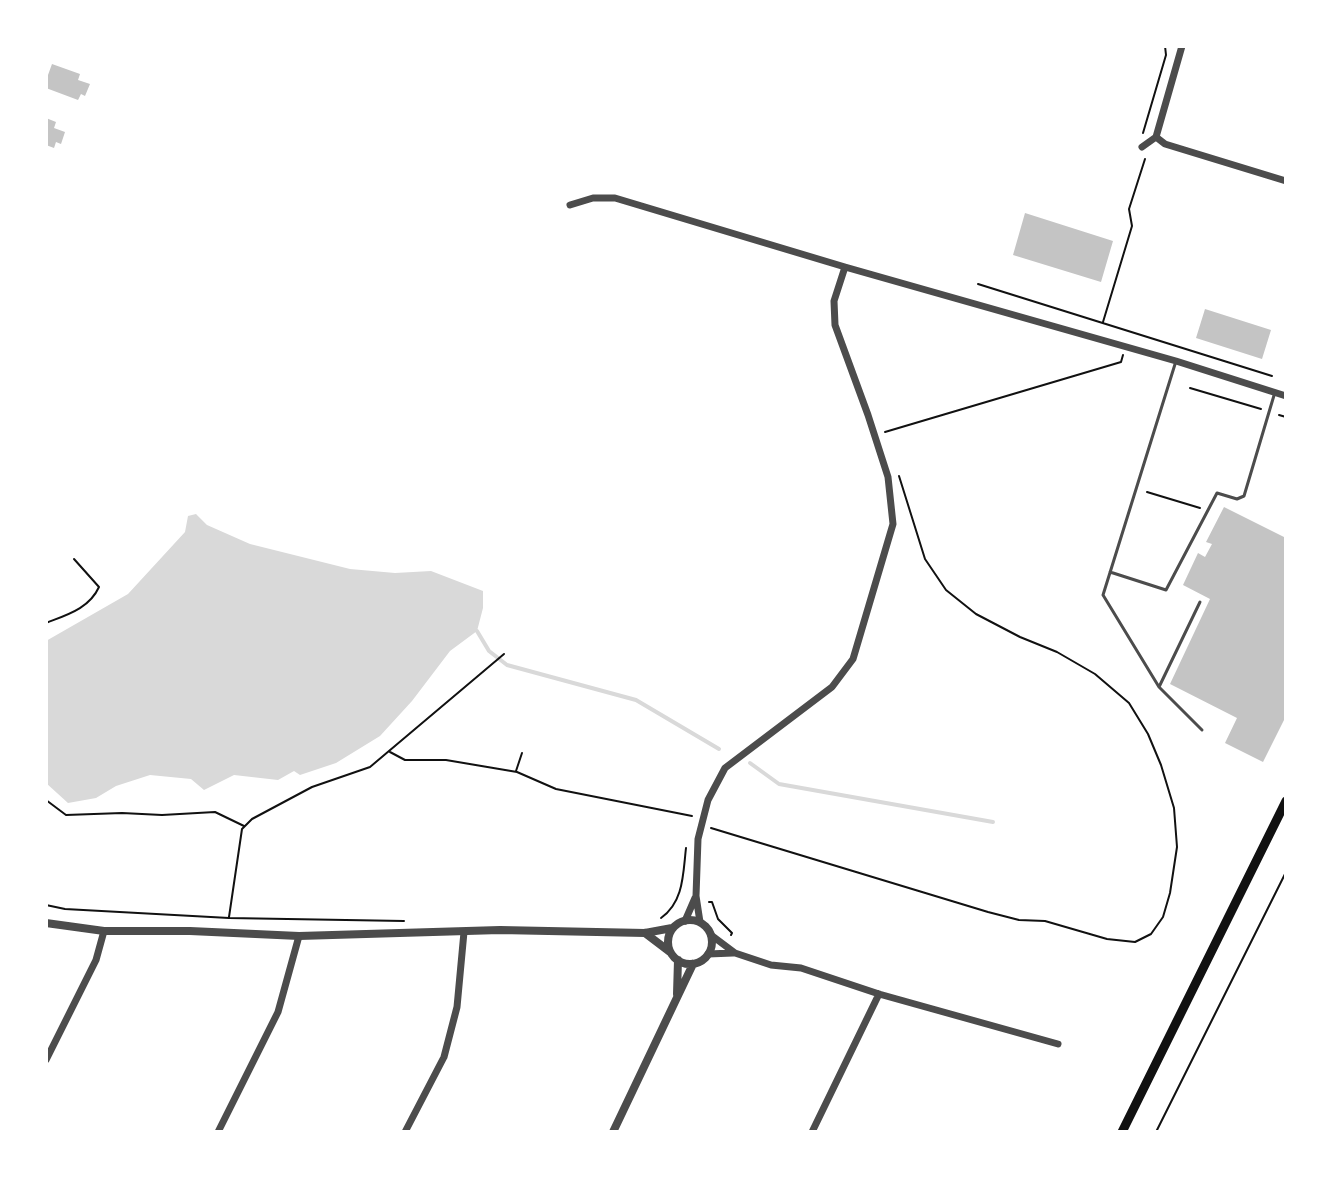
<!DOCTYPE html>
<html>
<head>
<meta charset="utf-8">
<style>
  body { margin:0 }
  #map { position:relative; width:1332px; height:1178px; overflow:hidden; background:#fff; font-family:Ubuntu,sans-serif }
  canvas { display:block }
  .frame { position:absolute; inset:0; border:48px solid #fff; pointer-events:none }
</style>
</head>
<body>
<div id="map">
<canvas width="1332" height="1178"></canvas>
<div class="frame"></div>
</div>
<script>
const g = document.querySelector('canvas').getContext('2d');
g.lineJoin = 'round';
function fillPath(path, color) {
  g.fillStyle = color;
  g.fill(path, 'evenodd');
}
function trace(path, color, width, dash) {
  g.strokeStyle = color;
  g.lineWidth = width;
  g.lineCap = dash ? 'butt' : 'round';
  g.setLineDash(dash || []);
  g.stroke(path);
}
const water = new Path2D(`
  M196,514L207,525L250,544L350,569L395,573L431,571L483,591V608L477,631L450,651L412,701L380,736L336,763L300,775L294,771L278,780L234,775L204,790L191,779L150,775L116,786L96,798L68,803L46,783V641L128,594L185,532L188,516Z`);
const stream = new Path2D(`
  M477,631L489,651L507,665L636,700L719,749
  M750,763L779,784L993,822`);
const building = new Path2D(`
  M52,64L80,74L78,80L90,84L85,96L81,94L78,100L46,88V74L48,75Z
  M46,118L56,122L54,128L65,132L61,144L56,142L54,148L46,145Z
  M1025,213L1113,241L1101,282L1013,255Z
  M1205,309L1271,330L1262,359L1196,338Z
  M1224,507L1286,538V716L1263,762L1225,743L1237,718L1170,684L1210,599L1183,585L1198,553L1205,557L1212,544L1206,542Z`);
const path = new Path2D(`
  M1143,133L1166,55L1165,46
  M978,284L1272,376
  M1103,322L1132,226L1129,209L1145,159
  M1190,388L1261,409
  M1279,415L1286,417
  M885,432L1121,362L1123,355
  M1147,492L1200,508
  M46,623C66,615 89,609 99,587L74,559
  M390,752L405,760H446L517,772L556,789L692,816
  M516,771L522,753
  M46,800L66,815L122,813L162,815L215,812L244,826
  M711,828L988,912L1019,920L1045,921L1107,939L1135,942L1151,934L1163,917L1170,893L1177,847L1174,808L1161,765L1148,734L1129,703L1095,674L1057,652L1020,637L976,614L946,590L925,559L899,476
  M709,902H712L718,919L732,933L731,935
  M46,905L65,909L229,918L404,921
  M229,917L242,829L252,819L312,787L370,767L504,654
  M661,918C684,902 683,873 686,848
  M1156,1132L1286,872`);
const service = new Path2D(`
  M1176,361L1103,595L1159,687L1202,730
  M1110,572L1166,590L1217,493L1237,499L1244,496L1275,392
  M1159,687L1200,602`);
const minor = new Path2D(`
  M1156,137L1165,144L1286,181
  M1142,147L1156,137L1182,46
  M570,205L593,198H615L845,267L1176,361L1286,396
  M685,921L695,898
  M700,922L696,896L698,839L708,800L725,768L832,687L853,659L893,524L888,477L868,415L835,325L834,301L845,267
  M711,935L735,953L771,965L801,968L879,994L1058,1044
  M708,954L733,953
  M46,1060L96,960L104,931
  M218,1132L278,1012L299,936
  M405,1132L444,1057L457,1007L464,932
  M812,1132L879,994`);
const tertiary = new Path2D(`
  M668 942a22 22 0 1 1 44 0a22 22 0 1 1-44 0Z
  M46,923L104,931H190L299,936L500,930L645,933L672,928
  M645,933L670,952
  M677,994L678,960
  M613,1132L693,964`);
const secondary = new Path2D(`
  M1122,1132L1286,801`);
fillPath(water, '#d9d9d9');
trace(stream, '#d9d9d9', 4);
fillPath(building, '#c4c4c4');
trace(path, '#111', 2);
trace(service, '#4c4c4c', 3);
trace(minor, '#4c4c4c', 7);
trace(tertiary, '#4c4c4c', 8);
trace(secondary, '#111', 9);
</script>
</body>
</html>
